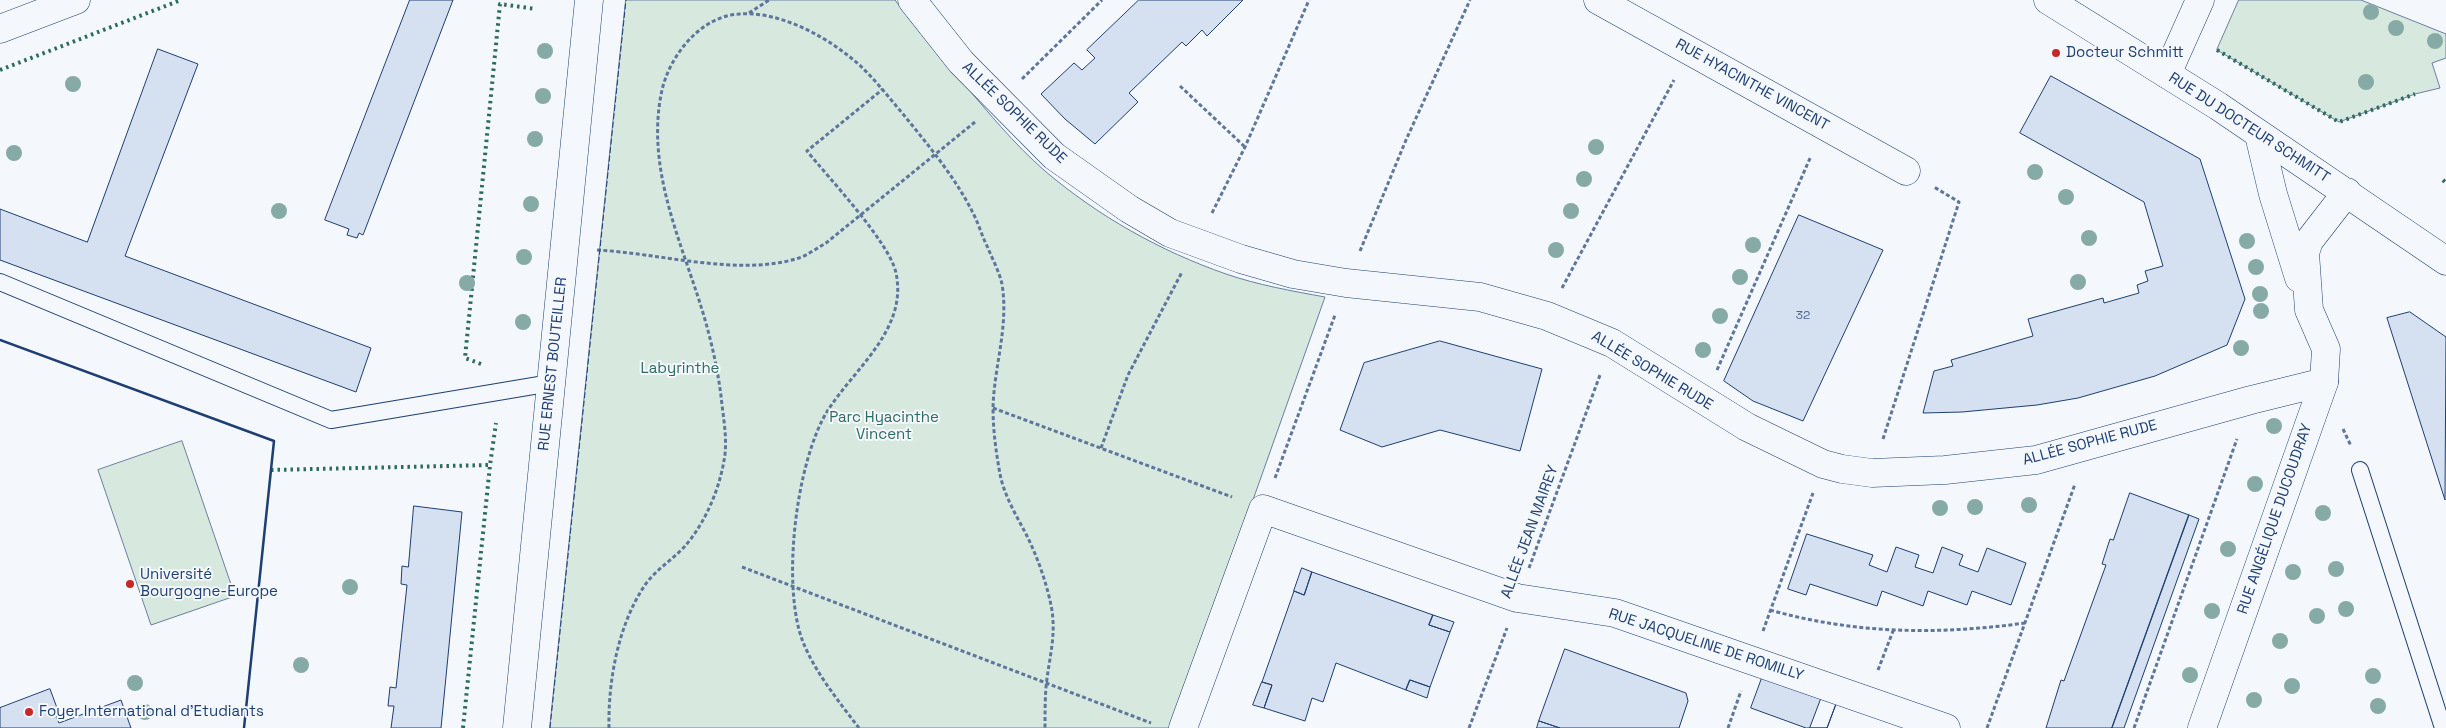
<!DOCTYPE html>
<html>
<head>
<meta charset="utf-8">
<style>
  body { margin:0 }
  canvas { display:block; background:#f4f7fb }
</style>
</head>
<body>
<canvas width="2446" height="728"></canvas>
<script>
const g = document.querySelector('canvas').getContext('2d');
g.lineJoin = 'round';
function fillPath(path, color) {
  g.fillStyle = color;
  g.fill(path, 'evenodd');
}
function trace(path, color, width, dash) {
  g.strokeStyle = color;
  g.lineWidth = width;
  g.lineCap = dash ? 'butt' : 'round';
  g.setLineDash(dash || []);
  g.stroke(path);
}
function drawText(font, color, halo, rows, align = 'center') {
  g.font = font + ' "Space Grotesk",sans-serif';
  g.lineWidth = 4;
  g.setLineDash([]);
  g.textBaseline = 'middle';
  g.strokeStyle = halo;
  g.fillStyle = color;
  for (const [text, x, y, turn = 0] of rows) {
    g.save();
    g.translate(x, y);
    g.rotate((+turn || 0) * Math.PI / 180);
    g.textAlign = isNaN(turn) ? turn : align;
    if (halo) g.strokeText(text, 0, 0);
    g.fillText(text, 0, 0);
    g.restore();
  }
}
const green = new Path2D(`
  M626,0H895C915,28 938,54 960,79C987,111 1014,144 1045,171C1098,216 1160,251 1226,274C1258,285 1292,291 1325,297L1172,728H550Z
  M2239,0H2361L2446,34V58L2432,63L2440,88L2415,94L2339,122L2217,50Z
  M182,441L235,596L151,625L98,470Z`);
const building = new Path2D(`
  M410,0H453L363,235L359,233L357,238L347,235L349,229L325,220Z
  M1139,0H1243L1207,36L1202,30L1186,46L1182,42L1129,93L1138,102L1095,144L1065,119L1041,94L1074,63L1082,70L1095,58L1087,50Z
  M158,49L198,64L125,256L371,348L356,392L0,260V209L87,242Z
  M2051,76L2200,159L2245,299L2227,345L2155,376L2078,398L2037,405L1962,412L1923,413L1934,371L1953,366L1951,360L2033,336L2028,319L2103,298L2104,303L2139,293L2137,285L2148,281L2145,271L2163,266L2144,202L2020,133Z
  M1799,215L1883,250L1803,421L1753,401L1724,381Z
  M2410,312L2446,337L2445,500L2387,318Z
  M1440,341L1542,369L1520,451L1440,430L1382,447L1340,430L1364,363Z
  M2130,493L2189,515L2112,728H2046L2061,680L2064,681L2106,565L2102,564L2110,539L2113,540Z
  M414,506L462,512L441,728H391L394,706H388L390,687L396,688L407,585L401,584L402,566L408,567Z
  M2189,515L2199,519L2124,728H2112Z
  M1807,534L1873,555L1869,565L1887,572L1896,547L1919,555L1915,567L1933,573L1942,547L1963,555L1959,565L1978,572L1987,548L2026,563L2011,605L1972,591L1967,605L1928,591L1923,606L1882,591L1877,606L1810,584L1806,595L1788,589Z
  M1302,568L1312,572L1304,595L1294,591Z
  M1312,572L1433,615L1429,625L1450,632L1430,687L1410,680L1406,690L1336,663L1323,702L1312,698L1305,721L1264,708L1272,685L1262,682L1294,591L1304,595Z
  M1433,615L1454,622L1450,632L1429,625Z
  M1565,649L1686,693L1688,701L1679,728H1560L1539,721Z
  M1762,678L1836,704L1827,728H1806L1751,708Z
  M1410,680L1430,687L1427,698L1406,690Z
  M1262,682L1272,685L1264,708L1253,705Z
  M50,689L60,716L56,717L59,723L121,700L131,728H0V708Z
  M1821,699L1836,704L1827,728H1810Z
  M1539,721L1560,728H1537Z`);
const path = new Path2D(`
  M749,13L769,0
  M1022,79L1102,0
  M1180,86L1245,147
  M1212,213L1245,147L1309,0
  M597,250C659,253 739,277 799,258C808,255 817,248 826,243L975,122
  M1360,251L1406,140L1470,0
  M1562,288L1674,80
  M1717,370L1811,156
  M993,408L1232,497
  M2343,429L2351,446
  M1883,439L1959,202L1934,187
  M1101,448L1128,375L1182,272
  M1275,478L1335,315
  M742,567L1151,723
  M1529,568L1600,375
  M1770,610C1855,634 1938,635 2025,623
  M1763,631L1813,493
  M1878,670L1893,631
  M609,728C608,681 618,625 645,585C656,569 674,559 686,545C707,520 721,485 725,454C727,435 723,416 721,396C717,364 709,331 699,300C677,232 646,163 662,90C670,55 701,16 739,14C775,11 818,32 846,54C868,70 885,93 903,114C928,145 956,178 974,215C979,225 982,236 987,246C992,258 999,271 1002,284C1009,327 994,366 993,408C993,430 996,452 1000,474C1004,495 1016,515 1026,534C1037,556 1046,581 1051,605C1057,635 1049,657 1046,687C1045,700 1045,714 1045,728
  M859,728C839,702 815,672 803,642C781,586 796,461 828,410C855,368 908,329 896,273C890,243 828,177 807,151L883,89
  M1469,728L1507,628
  M1728,728L1741,691
  M1987,728L2075,484
  M2134,728L2237,439`);
const lane = new Path2D(`
  M0,282L331,420L551,383
  M2360,470L2443,728`);
const street = new Path2D(`
  M912,0L961,62L1054,156L1129,209L1170,233L1241,259L1293,274L1346,283L1480,297L1547,316L1612,343L1747,427L1823,464L1842,469L1872,473L1945,470L2036,460L2251,400L2324,382
  M1598,0L1906,171
  M2167,74L2200,0
  M517,728L589,0
  M1183,728L1263,509L1517,598L1615,613L1946,728`);
const secondary = new Path2D(`
  M2048,0L2218,106L2446,261
  M2259,135L2273,194L2299,278
  M2202,728L2324,382L2326,349L2309,310L2305,253L2309,241L2347,192`);
const primary = new Path2D(`
  M0,29L76,0`);
const hedge = new Path2D(`
  M2217,50L2339,122L2415,94
  M0,70L181,0
  M2443,180L2446,183
  M481,364L465,358L500,4L536,9
  M271,470L490,465L496,423
  M463,728L490,465`);
const fence = new Path2D(`
  M550,728L626,0`);
const wall = new Path2D(`
  M0,340L274,441L244,728`);
const trees = [
  [2371,12],
  [2396,28],
  [2435,41],
  [545,51],
  [2366,82],
  [73,84],
  [543,96],
  [535,139],
  [1596,147],
  [14,153],
  [2035,172],
  [1584,179],
  [2066,197],
  [531,204],
  [279,211],
  [1571,211],
  [2089,238],
  [2247,241],
  [1753,245],
  [1556,250],
  [524,257],
  [2256,267],
  [1740,277],
  [2078,282],
  [467,283],
  [2260,294],
  [2261,311],
  [1720,316],
  [523,322],
  [2241,348],
  [1703,350],
  [2274,426],
  [2255,484],
  [2029,505],
  [1975,507],
  [1940,508],
  [2323,513],
  [2228,549],
  [2336,569],
  [2293,572],
  [350,587],
  [2346,609],
  [2212,611],
  [2317,616],
  [2280,641],
  [301,665],
  [2190,675],
  [2373,676],
  [135,683],
  [2292,686],
  [2254,700],
  [2378,706],
  [145,712]
];
const markers = [
  [2056,53,5,"#c62828"],
  [130,584,5,"#c62828"],
  [29,712,5,"#c62828"]
];
const numberNames = [
  ["32",1803,316]
];
const poiNames = [
  ["Docteur Schmitt",2066,53],
  ["Université",140,575],
  ["Bourgogne-Europe",140,592],
  ["Foyer International d'Etudiants",39,712]
];
const streetNames = [
  ["RUE HYACINTHE VINCENT",1752,85,29],
  ["ALLÉE SOPHIE RUDE",1014,113,44],
  ["RUE DU DOCTEUR SCHMITT",2249,128,33],
  ["RUE ERNEST BOUTEILLER",553,364,-84],
  ["ALLÉE SOPHIE RUDE",1652,371,31],
  ["ALLÉE SOPHIE RUDE",2090,443,-15],
  ["RUE ANGÉLIQUE DUCOUDRAY",2275,519,-71],
  ["ALLÉE JEAN MAIREY",1530,532,-70],
  ["RUE JACQUELINE DE ROMILLY",1706,645,18]
];
const parkNames = [
  ["Labyrinthe",680,369],
  ["Parc Hyacinthe",884,418],
  ["Vincent",884,435]
];
fillPath(green, '#d7e8df');
trace(green, '#687fa3', 1);
fillPath(building, '#d5e0f0');
trace(building, '#1d3f73', 1);
trace(lane, '#1d3f73', 18);
trace(street, '#1d3f73', 29);
trace(secondary, '#1d3f73', 29);
trace(primary, '#1d3f73', 29);
trace(path, '#5e769c', 3, [4, 2.5]);
trace(lane, '#f4f7fb', 16);
trace(street, '#f4f7fb', 28);
trace(secondary, '#f4f7fb', 28);
trace(primary, '#f4f7fb', 28);
trace(hedge, '#2c6c60', 4, [2.5, 4]);
trace(fence, '#1d3f73', 1, [6, 2.5]);
trace(wall, '#1d3f73', 2.5);
g.fillStyle = '#86aba6';
for (const [x, y] of trees) {
  g.beginPath();
  g.arc(x, y, 8, 0, 2 * Math.PI);
  g.fill();
}
for (const [x, y, r, color] of markers) {
  const dot = new Path2D();
  dot.arc(x, y, r, 0, 2 * Math.PI);
  g.fillStyle = color;
  g.fill(dot);
  trace(dot, '#f4f7fb', 2);
}
drawText('12px', '#4b6792', null, numberNames);
drawText('15px', '#1d3f73', '#f4f7fb', poiNames, 'left');
drawText('15px', '#1d3f73', '#f4f7fb', streetNames);
drawText('15px', '#2c6c60', '#f4f7fb', parkNames);
</script>
</body>
</html>
